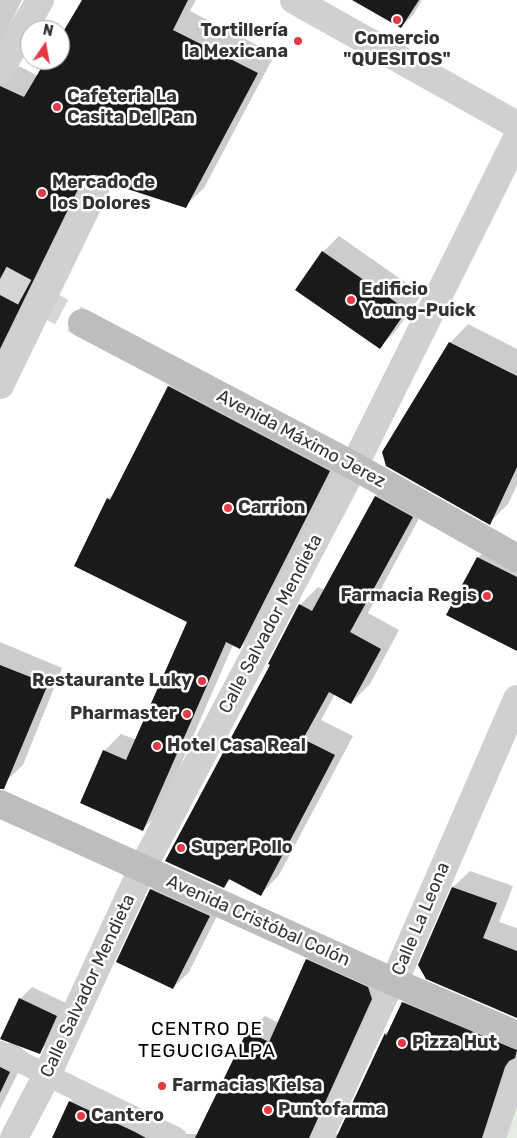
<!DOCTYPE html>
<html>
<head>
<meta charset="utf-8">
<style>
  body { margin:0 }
  #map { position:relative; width:517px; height:1138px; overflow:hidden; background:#fff; font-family:Rubik,sans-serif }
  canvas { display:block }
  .north { position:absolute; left:20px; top:20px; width:50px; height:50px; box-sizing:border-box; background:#fff; border:1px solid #adadad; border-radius:50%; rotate:12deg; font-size:14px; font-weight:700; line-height:20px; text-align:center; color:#333 }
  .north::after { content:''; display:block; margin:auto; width:18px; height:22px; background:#e63946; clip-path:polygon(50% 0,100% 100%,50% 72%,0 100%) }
</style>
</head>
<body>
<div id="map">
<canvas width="517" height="1138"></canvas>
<div class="north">N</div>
</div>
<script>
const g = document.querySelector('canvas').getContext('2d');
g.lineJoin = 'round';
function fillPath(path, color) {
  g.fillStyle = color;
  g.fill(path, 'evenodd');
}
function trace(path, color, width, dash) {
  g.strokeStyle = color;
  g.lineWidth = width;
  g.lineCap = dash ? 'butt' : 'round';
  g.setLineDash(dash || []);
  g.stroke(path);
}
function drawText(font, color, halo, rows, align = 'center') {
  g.font = font + ' Rubik,sans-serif';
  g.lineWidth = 5;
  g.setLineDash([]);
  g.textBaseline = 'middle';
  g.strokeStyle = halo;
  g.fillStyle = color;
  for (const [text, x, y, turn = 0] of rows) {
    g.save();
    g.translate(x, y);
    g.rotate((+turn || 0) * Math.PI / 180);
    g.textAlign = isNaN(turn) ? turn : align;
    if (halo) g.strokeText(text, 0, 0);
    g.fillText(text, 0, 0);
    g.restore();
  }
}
const green = new Path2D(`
  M517,1105V1138H506Z`);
const shadow = new Path2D(`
  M0,0H22L0,45Z
  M84,0H196L190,11L275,54L204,188L185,206L94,173L4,359L0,373V56L11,65L21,67L38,76L48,60H60V40Z
  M381,0H422L413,15L401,27Z
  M339,236L422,294L395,332L379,347L323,252Z
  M468,324L517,349V485L508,504L489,523L450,343Z
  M186,370L346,454L257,631L240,648L233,645L160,812L143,829L104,751L121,734L137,740L189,622L108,499L116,491L169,387Z
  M394,478L430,498L368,613L399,630L370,684L351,703L335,694L321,720L353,736L279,875L261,894L231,879L224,886L272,664L300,605L318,587L325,590L376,496Z
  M495,540L517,551V644L478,558Z
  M0,642L62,668L23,765L7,780L0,778Z
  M470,871L513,886L499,922L517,928V1018L427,978L420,965L453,887Z
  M167,874L225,900L189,972L173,988L151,890Z
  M323,944L387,982L333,1134H340L386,1033L392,1028L403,1003L419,987L517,1028V1059L493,1138H52L70,1102L86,1086L187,1134H199L248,1032L265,1016L279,1023L307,960Z
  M32,987L68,1004L51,1040L39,1052L14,1043L28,1053L0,1109V1048L2,1049L10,1042L20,999Z`);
const building = new Path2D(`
  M82,0H188L173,30L258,73L186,208L109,183L101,176L93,175L86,177L81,183L0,349V86L24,97L46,60H60V37Z
  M352,0H419L401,28Z
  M322,251L407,310L380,349L295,290Z
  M449,342L517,376V467L490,525L386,466L382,452Z
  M168,386L330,471L240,649L226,642L143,831L80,803L103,750L126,760L187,622L74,566L107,498L110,500Z
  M375,496L413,517L350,632L381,649L351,704L329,692L303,739L335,755L261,896L229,879L224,888L165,861L270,665L268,664L299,604L312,611Z
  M477,557L517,577V651L446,615Z
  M0,665L48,684L4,789H0Z
  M452,887L497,903L483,938L517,951V1018L426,979L418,965Z
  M150,889L210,916L173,989L116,962Z
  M306,959L368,987L372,999L309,1138H195L247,1031L269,1042Z
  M19,998L57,1016L40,1054L0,1039Z
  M402,1002L517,1050L515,1058L509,1061L505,1067L482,1138H336L385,1033L386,1036Z
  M0,1067L10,1072L0,1093Z
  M69,1101L135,1132L146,1138H52Z`);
const secondaryTunnel = new Path2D(`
  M0,279L82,323`);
const pedestrian = new Path2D(`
  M0,1052L176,1138
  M322,1138L394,982
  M495,1138L517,1071`);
const minor = new Path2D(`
  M294,0L517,125
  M0,70L40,0
  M0,385L95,190
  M354,466L517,138
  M394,982L517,699`);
const tertiary = new Path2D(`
  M14,1138L47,1075L142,869L354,466`);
const secondary = new Path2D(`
  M82,323L354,466L517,558
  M0,804L394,982L517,1035`);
const markers = [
  [397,20,5,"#e63946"],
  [298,41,5,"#e63946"],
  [57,107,5,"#e63946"],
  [42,193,5,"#e63946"],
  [351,300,5,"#e63946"],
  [228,508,5,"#e63946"],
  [487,596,5,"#e63946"],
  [202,681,5,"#e63946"],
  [187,714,5,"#e63946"],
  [157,746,5,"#e63946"],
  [181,848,5,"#e63946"],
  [402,1043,5,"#e63946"],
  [162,1086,5,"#e63946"],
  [268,1110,5,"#e63946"],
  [81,1116,5,"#e63946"]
];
const poiNames = [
  ["Tortillería",288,31,"right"],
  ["la Mexicana",288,52,"right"],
  ["Comercio",397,39,"center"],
  ["\"QUESITOS\"",397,60,"center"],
  ["Cafeteria La",67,97],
  ["Casita Del Pan",67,118],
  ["Mercado de",52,183],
  ["los Dolores",52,204],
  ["Edificio",361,290],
  ["Young-Puick",361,311],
  ["Carrion",238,508],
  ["Farmacia Regis",477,596,"right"],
  ["Restaurante Luky",192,681,"right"],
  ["Pharmaster",177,714,"right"],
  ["Hotel Casa Real",167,746],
  ["Super Pollo",191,848],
  ["Pizza Hut",412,1043],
  ["Farmacias Kielsa",172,1086],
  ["Puntofarma",278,1110],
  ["Cantero",91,1116]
];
const streetNames = [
  ["Avenida Máximo Jerez",301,439,28],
  ["Calle Salvador Mendieta",271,624,-62],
  ["Calle La Leona",421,919,-67],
  ["Avenida Cristóbal Colón",258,921,24],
  ["Calle Salvador Mendieta",88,986,-65]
];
const neighbourhoodNames = [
  ["CENTRO DE",207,1030],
  ["TEGUCIGALPA",207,1052]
];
fillPath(green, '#e6ecdf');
fillPath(shadow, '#0003');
fillPath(building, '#1a1a1a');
trace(secondaryTunnel, '#d6d6d6', 28, [28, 14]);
trace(pedestrian, '#d0d0d0', 22);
trace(minor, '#d0d0d0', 28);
trace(tertiary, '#d0d0d0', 28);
trace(secondary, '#bdbdbd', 28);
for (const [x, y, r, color] of markers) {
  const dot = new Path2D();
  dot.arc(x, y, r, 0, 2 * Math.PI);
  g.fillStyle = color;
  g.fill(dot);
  trace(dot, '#fff', 2);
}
drawText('bold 18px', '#333', '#fff', poiNames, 'left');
drawText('18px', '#333', '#fff', streetNames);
g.letterSpacing = '1px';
drawText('19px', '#000', '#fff', neighbourhoodNames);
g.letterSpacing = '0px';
</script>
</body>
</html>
